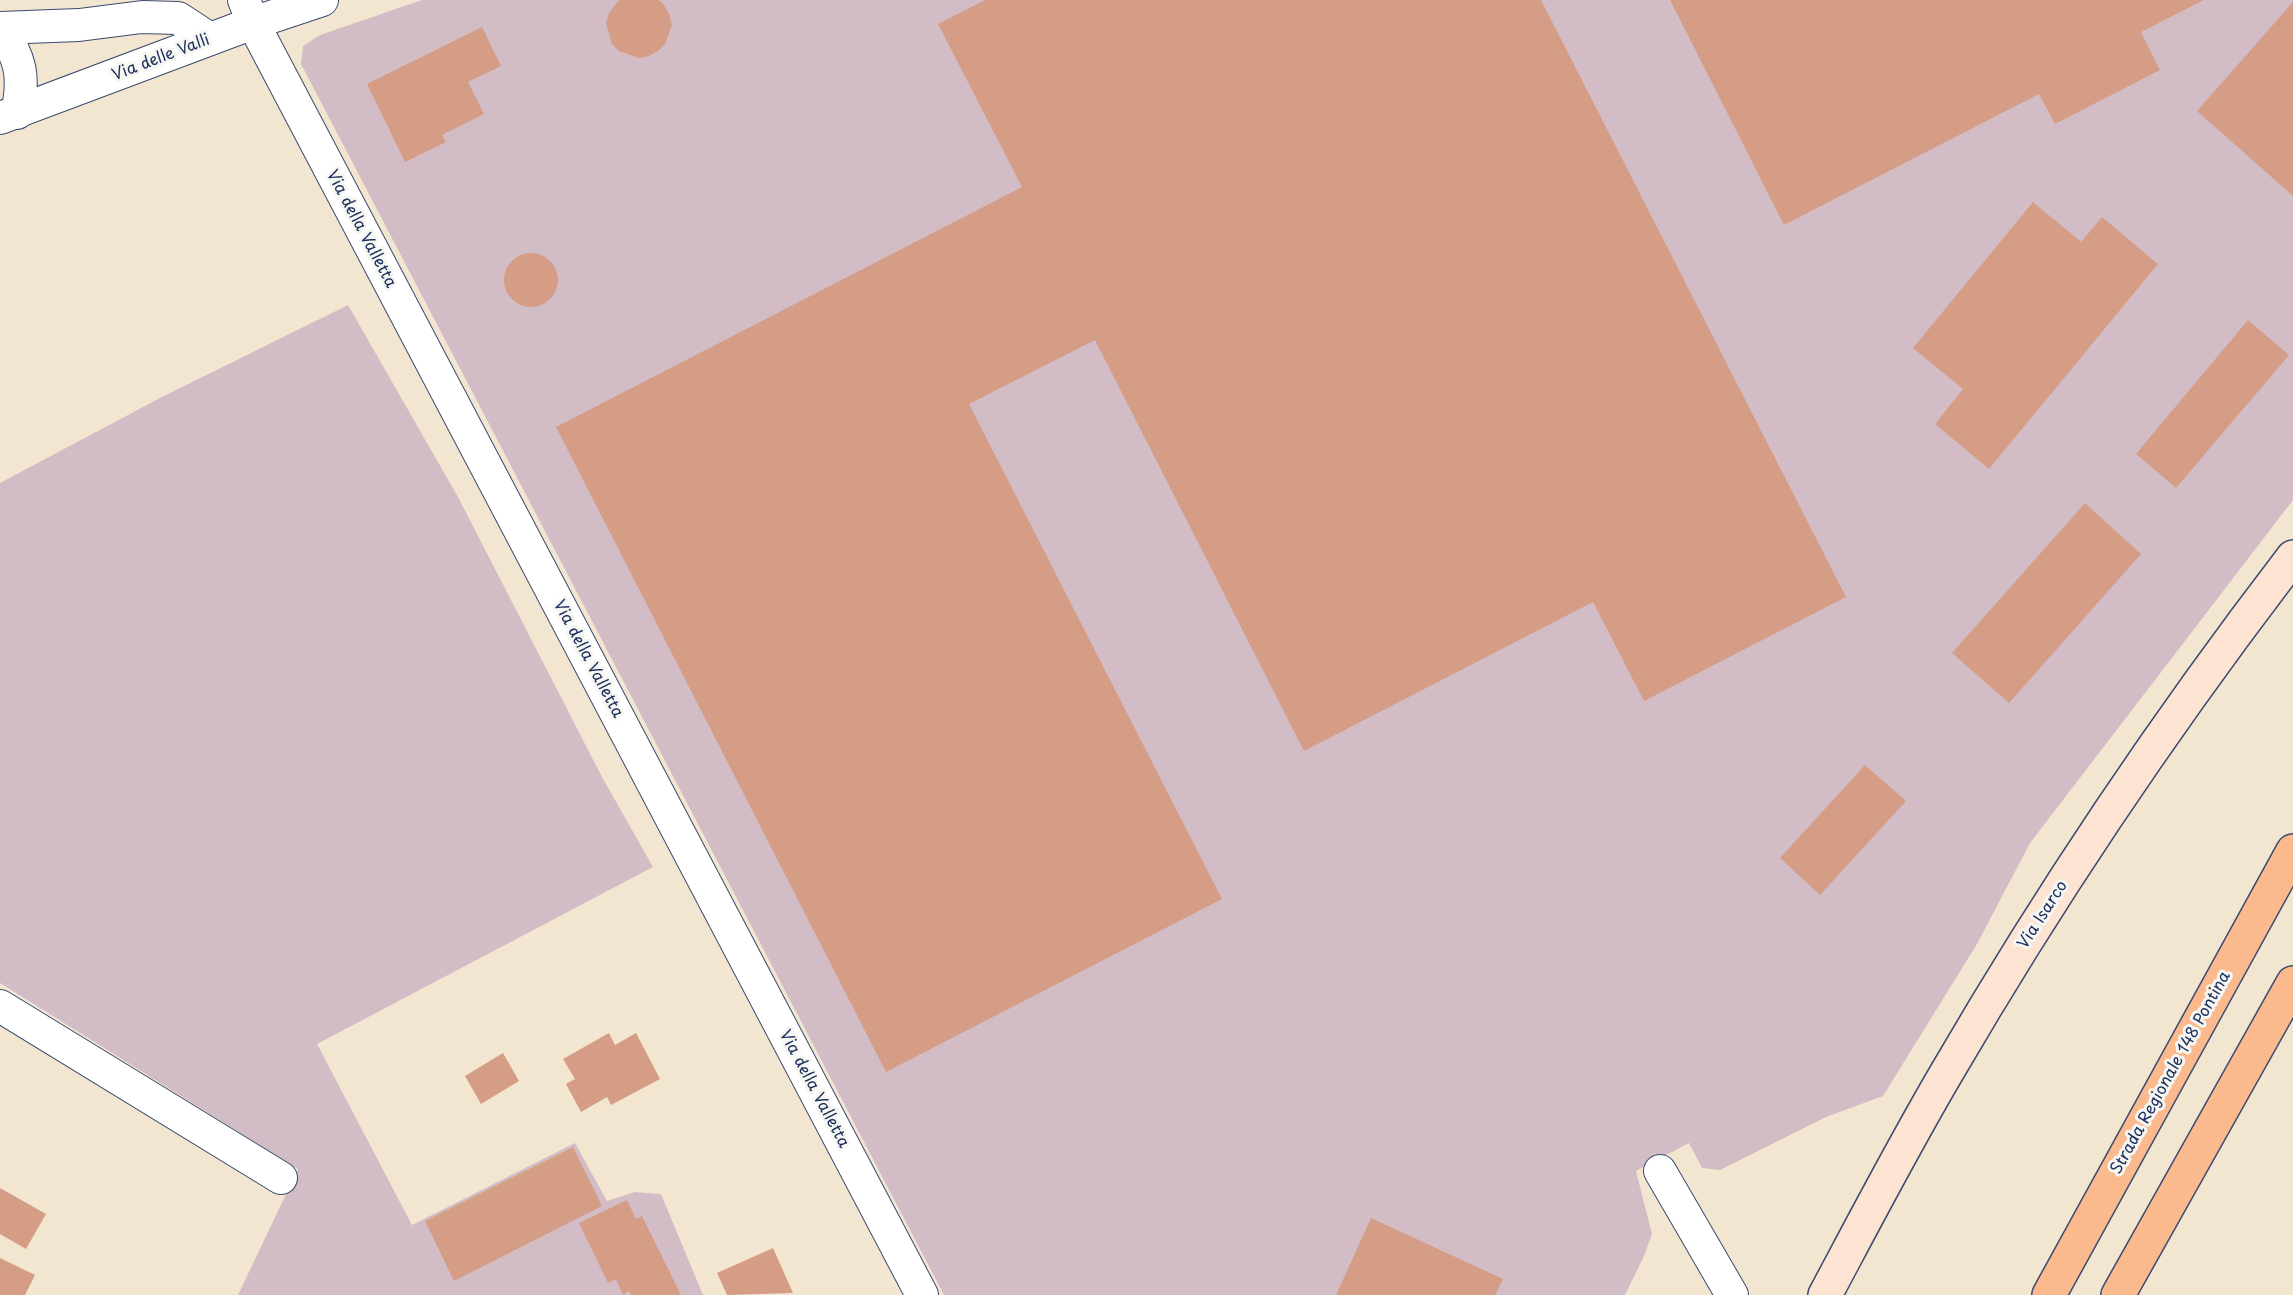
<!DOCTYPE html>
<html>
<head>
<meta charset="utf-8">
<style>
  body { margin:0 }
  canvas { display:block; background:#f2e6d1 }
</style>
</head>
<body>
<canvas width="2293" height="1295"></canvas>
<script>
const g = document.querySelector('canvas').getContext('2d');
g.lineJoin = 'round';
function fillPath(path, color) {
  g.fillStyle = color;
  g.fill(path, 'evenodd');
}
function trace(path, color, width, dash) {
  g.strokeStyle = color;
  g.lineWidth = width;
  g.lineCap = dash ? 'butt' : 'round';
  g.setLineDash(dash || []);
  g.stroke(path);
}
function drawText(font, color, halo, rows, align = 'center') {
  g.font = font + ' "Playpen Sans",sans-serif';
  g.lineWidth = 6;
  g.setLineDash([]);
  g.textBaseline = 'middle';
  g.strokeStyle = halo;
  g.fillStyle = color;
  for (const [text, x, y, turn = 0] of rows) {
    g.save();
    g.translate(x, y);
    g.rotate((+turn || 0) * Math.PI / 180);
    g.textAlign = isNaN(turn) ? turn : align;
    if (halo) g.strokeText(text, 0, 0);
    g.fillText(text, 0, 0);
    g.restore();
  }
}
const industrial = new Path2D(`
  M422,0H2293V500L2030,843L1977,944L1883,1096L1826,1117L1720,1170L1702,1168L1689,1143L1636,1171L1652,1234L1644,1256L1625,1295H944L301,64L303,46L320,35Z
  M348,305L458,497L602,777L653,867L317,1044L412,1225L575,1143L607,1201L635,1192L661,1194L703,1295H238L298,1169L0,983V483L160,398Z`);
const building = new Path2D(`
  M619,0H659L664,5L669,14L672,25L665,44L658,51L649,56L639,58L619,51L612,44L606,23L609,13Z
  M985,0H1541L1846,597L1644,701L1593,602L1304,751L1095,340L969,404L1222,899L886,1072L556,427L1022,187L938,24Z
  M1670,0H2204L2141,32L2160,70L2055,124L2039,94L1784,225Z
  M2293,2V196L2197,111Z
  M482,27L501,66L468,82L484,114L442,135L446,142L405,162L367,84Z
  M2033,202L2081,242L2102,217L2158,264L1989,469L1935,424L1963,389L1913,348Z
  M504 280a27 27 0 1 1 54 0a27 27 0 1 1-54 0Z
  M2248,320L2289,355L2176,488L2136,454Z
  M2085,503L2141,554L2009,703L1952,653Z
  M1865,765L1906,801L1820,895L1780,858Z
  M609,1033L615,1045L636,1033L660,1079L611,1105L607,1097L581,1112L566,1084L575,1079L563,1059Z
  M503,1053L519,1081L481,1104L465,1076Z
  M573,1147L602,1206L454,1281L425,1221Z
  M0,1188L46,1214L26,1249L0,1234Z
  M627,1200L636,1219L642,1216L681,1295H631L629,1291L623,1295L616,1279L608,1283L579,1223Z
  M1371,1218L1503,1279L1495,1295H1336Z
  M773,1248L793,1293L727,1295L717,1273Z
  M0,1258L35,1275L25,1295H0Z`);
const street = new Path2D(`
  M244,0L253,23L922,1295
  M0,28L79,25L142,17L178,18L210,39
  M0,29C21,57 25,78 17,113
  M0,118L253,23L322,0
  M0,1006L281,1178
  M1660,1171L1732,1295`);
const secondary = new Path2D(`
  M1825,1295C1865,1220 1904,1145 1947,1072C2051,893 2167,721 2293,557`);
const highway = new Path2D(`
  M2049,1295L2293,851
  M2118,1295L2293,983`);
const streetNames = [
  ["Via delle Valli",161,58,-21],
  ["Via della Valletta",361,229,62],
  ["Via della Valletta",588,659,62],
  ["Via Isarco",2043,915,-57],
  ["Strada Regionale 148 Pontina",2171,1073,-61],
  ["Via della Valletta",814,1089,62]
];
fillPath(industrial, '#d2bdc6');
fillPath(building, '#d59d86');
trace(street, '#3b4a6f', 34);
trace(secondary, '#3b4a6f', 36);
trace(highway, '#3b4a6f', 36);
trace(street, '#fff', 32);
trace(secondary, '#fde3d1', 33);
trace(highway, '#fbba8d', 33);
drawText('16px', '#1b2f5e', '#f6f6f2', streetNames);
</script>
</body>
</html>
